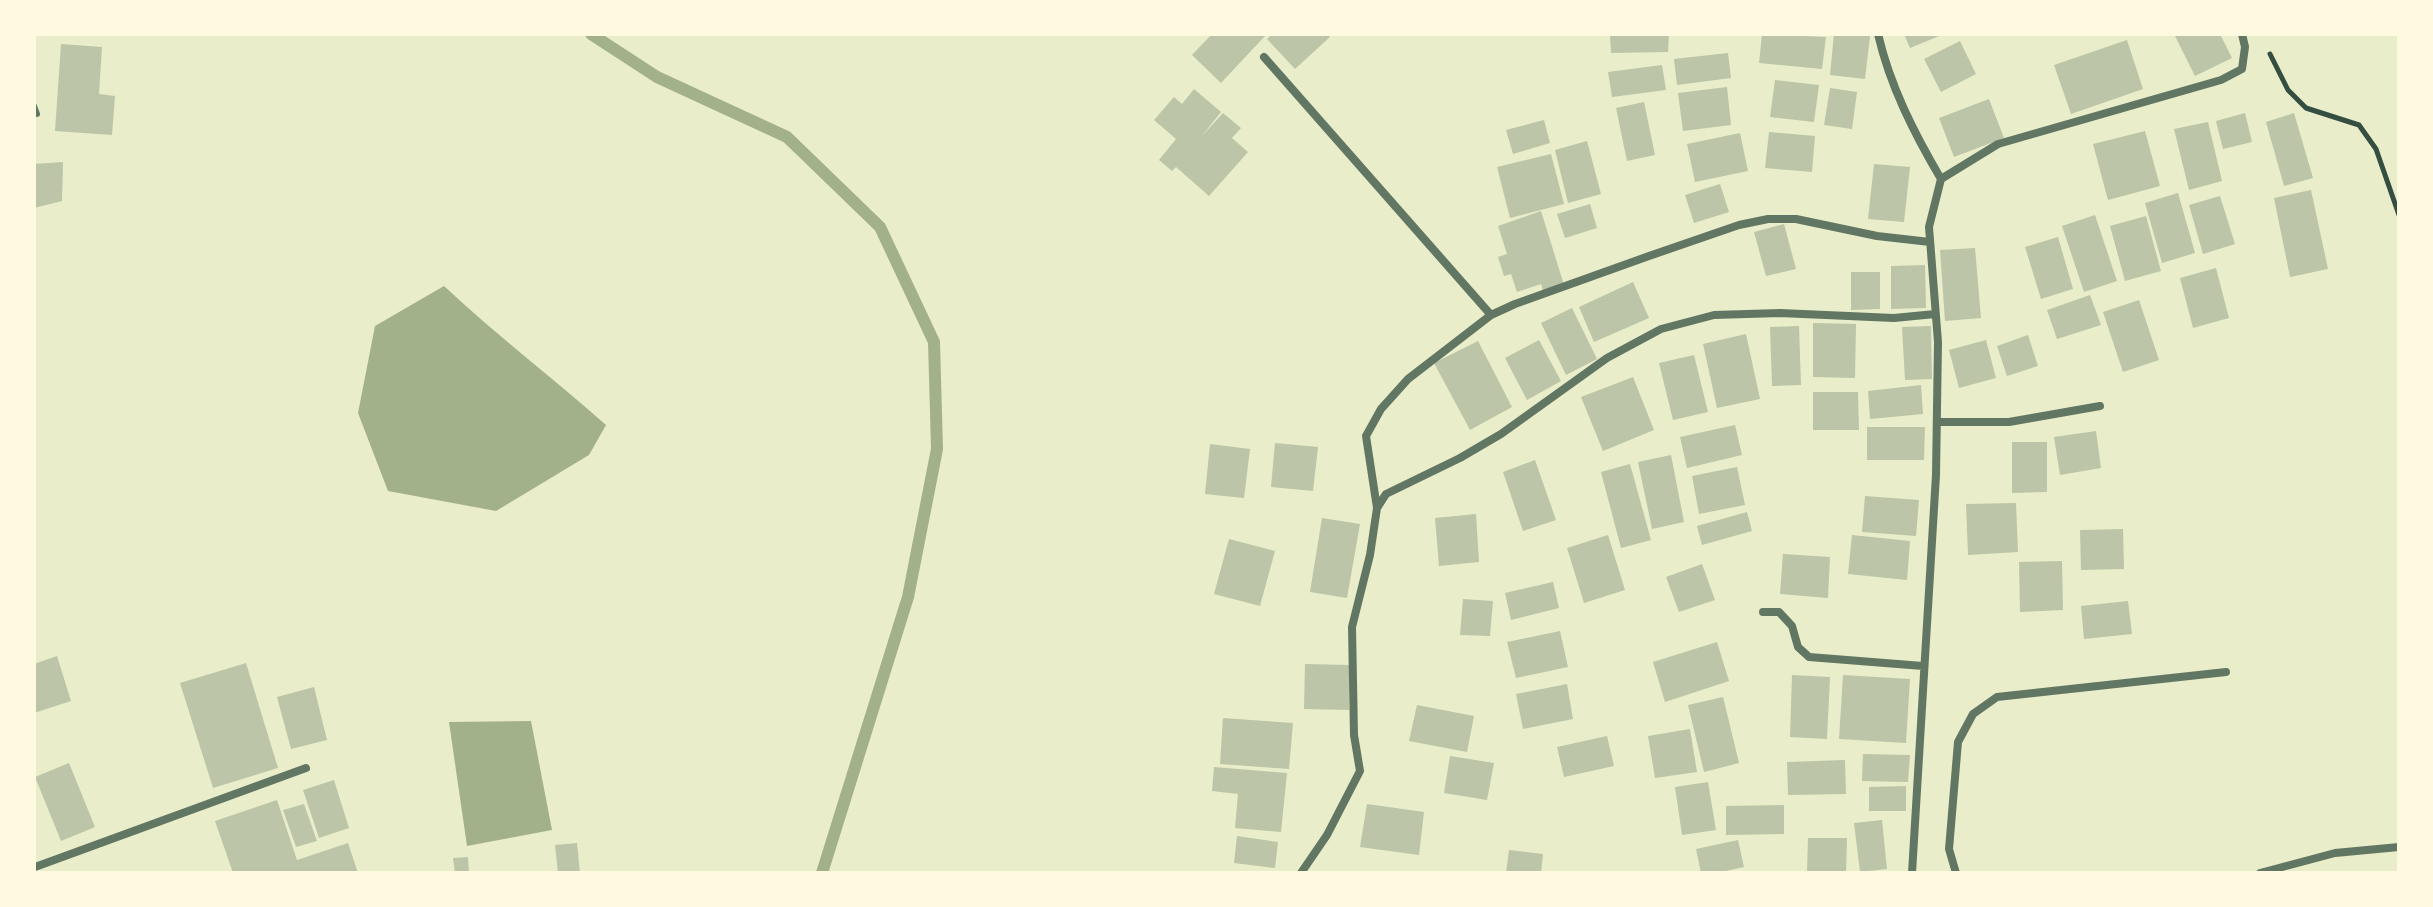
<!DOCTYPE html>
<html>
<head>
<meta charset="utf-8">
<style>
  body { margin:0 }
  #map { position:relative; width:2433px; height:907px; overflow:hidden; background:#e9edc9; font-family:Jost,sans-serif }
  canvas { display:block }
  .frame { position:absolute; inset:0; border:36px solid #fefae0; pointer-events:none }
</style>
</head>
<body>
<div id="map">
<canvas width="2433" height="907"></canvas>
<div class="frame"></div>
</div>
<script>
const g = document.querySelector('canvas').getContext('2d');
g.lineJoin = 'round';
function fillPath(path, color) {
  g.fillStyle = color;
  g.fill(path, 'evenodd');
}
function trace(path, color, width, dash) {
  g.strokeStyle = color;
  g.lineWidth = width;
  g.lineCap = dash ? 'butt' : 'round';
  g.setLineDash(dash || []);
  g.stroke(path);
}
const water = new Path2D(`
  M444,286C496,335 553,378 606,425L589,455L496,511L388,491L358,413L375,326Z
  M531,721L552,830L467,846L449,722Z`);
const stream = new Path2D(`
  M591,34L657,77L787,137L880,227L934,342L937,449L908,597L822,873`);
const building = new Path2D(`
  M1212,34H1263L1265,36L1221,83L1192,55Z
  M1272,34H1327L1330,37L1295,69L1267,39Z
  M1610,34H1669L1668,52L1611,53Z
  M1762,34L1826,37L1822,69L1759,63Z
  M1834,34L1870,36L1865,79L1830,75Z
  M1904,34H1944L1910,48Z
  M2174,34H2220L2232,58L2195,76Z
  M2127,40L2143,89L2071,114L2054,65Z
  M1960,41L1976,74L1941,92L1924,59Z
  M61,44L102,47L99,94L115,96L112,135L55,131Z
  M1728,53L1731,78L1677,85L1674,59Z
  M1662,65L1666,90L1612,97L1608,72Z
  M1775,80L1819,85L1814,122L1770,117Z
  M1727,87L1731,125L1683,131L1678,93Z
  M1830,88L1857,92L1852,129L1824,125Z
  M1194,89L1221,112L1201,137L1223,113L1241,128L1232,138L1248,152L1209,196L1176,167L1172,171L1159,160L1176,139L1154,120L1174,97L1182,104Z
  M1989,99L2004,138L1954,157L1939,118Z
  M1644,102L1655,155L1627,161L1616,108Z
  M2245,113L2252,142L2223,149L2216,121Z
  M2294,113L2313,178L2284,186L2266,122Z
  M1544,120L1550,143L1513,154L1506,130Z
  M2208,122L2222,181L2189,190L2174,129Z
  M2145,131L2160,186L2108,200L2093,144Z
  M1769,132L1815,136L1812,172L1765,168Z
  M1740,133L1748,171L1695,182L1687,144Z
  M1587,141L1601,194L1568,203L1555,150Z
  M1551,154L1564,204L1510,218L1497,167Z
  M63,162L62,201L34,208V164Z
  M1874,164L1910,167L1904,222L1868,219Z
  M1720,184L1729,212L1694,223L1685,195Z
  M2311,190L2328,269L2290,277L2274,198Z
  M2178,193L2195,253L2162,263L2145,203Z
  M2220,196L2235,244L2203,254L2189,205Z
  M1590,204L1597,228L1565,238L1557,214Z
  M1541,211L1564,285L1543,291L1541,284L1517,292L1511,274L1504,276L1498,257L1507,254L1498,226Z
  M2095,215L2117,281L2084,292L2062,226Z
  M2146,216L2161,271L2125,281L2110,226Z
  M1784,224L1796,269L1766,276L1754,232Z
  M2058,237L2073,289L2041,299L2025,247Z
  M1975,248L1981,318L1945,321L1940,250Z
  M1925,265L1926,308L1891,309V266Z
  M2216,268L2229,318L2193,328L2180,278Z
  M1851,272H1880V309L1851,310Z
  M1633,282L1649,318L1594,342L1579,307Z
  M2090,295L2101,325L2057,339L2047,310Z
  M2139,300L2159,360L2123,372L2103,312Z
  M1572,308L1597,359L1566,375L1541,323Z
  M1813,323L1856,324L1855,378L1813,377Z
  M1799,326L1801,385L1772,386L1770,327Z
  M1931,326L1932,379L1905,380L1902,327Z
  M1746,334L1760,399L1717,408L1703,344Z
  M2028,335L2038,366L2007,376L1997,346Z
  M1539,340L1561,381L1527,400L1505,358Z
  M1986,340L1996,378L1959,388L1949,350Z
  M1478,341L1512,407L1470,430L1434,363Z
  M1694,355L1708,412L1673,420L1659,363Z
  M1633,377L1654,430L1603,451L1581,397Z
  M1921,385L1923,414L1870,419L1868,391Z
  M1813,392H1858L1859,430H1813Z
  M1735,425L1742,455L1687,468L1680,437Z
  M1867,427H1925L1924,460H1867Z
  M2096,431L2101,468L2060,475L2054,437Z
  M2012,442H2047V492L2012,493Z
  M1275,443L1318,447L1313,491L1271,487Z
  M1210,444L1250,449L1244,498L1205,494Z
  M1671,455L1684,522L1652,529L1638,462Z
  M1535,460L1556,520L1523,531L1503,472Z
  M1630,464L1651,540L1621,548L1601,472Z
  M1737,467L1745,505L1699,514L1692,476Z
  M1865,496L1919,500L1916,536L1862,532Z
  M2016,503L2018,552L1968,555L1966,504Z
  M1747,512L1752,531L1702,545L1697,526Z
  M1476,514L1479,562L1439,566L1435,518Z
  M1322,518L1360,524L1347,598L1310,592Z
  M2123,529L2124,569L2081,570L2080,530Z
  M1608,535L1625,590L1584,603L1567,548Z
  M1852,535L1910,541L1907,580L1848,574Z
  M1229,539L1275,551L1260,606L1214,594Z
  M1783,554L1830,557L1828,598L1780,594Z
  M2062,561L2063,610L2020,612L2019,562Z
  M1702,564L1715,600L1679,612L1666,577Z
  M1553,582L1559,608L1511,620L1505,593Z
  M1463,599L1493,601L1490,636L1460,635Z
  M2128,601L2132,634L2084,639L2081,606Z
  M1560,631L1568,667L1516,678L1507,642Z
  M1717,642L1729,681L1665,702L1653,662Z
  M57,656L71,701L34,713V664Z
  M246,663L278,768L213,788L180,683Z
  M1305,664L1349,665V710L1304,709Z
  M1792,675L1830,677L1827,739L1790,737Z
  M1843,675L1910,679L1906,743L1839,739Z
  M1567,684L1573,719L1523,729L1516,694Z
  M314,687L327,740L291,749L277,697Z
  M1723,697L1739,763L1704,772L1688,705Z
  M1417,705L1474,716L1467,752L1409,741Z
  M1223,718L1293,723L1289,769L1220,764Z
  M1690,729L1697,772L1655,778L1648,736Z
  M1607,736L1614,766L1564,777L1557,747Z
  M1863,754L1910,755L1908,782L1862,781Z
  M1450,756L1494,763L1487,800L1444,793Z
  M1845,760L1846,794L1788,795L1787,762Z
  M69,763L95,827L61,841L35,777Z
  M1214,767L1287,773L1281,832L1235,828L1238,794L1212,791Z
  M334,780L349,828L319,838L303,790Z
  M1708,782L1716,830L1682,835L1675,787Z
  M1906,786V811H1869V787Z
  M277,800L297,860L348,843L358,873H233L215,821Z
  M304,804L317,841L296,847L283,810Z
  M1367,804L1424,812L1419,855L1360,847Z
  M1784,805V834L1726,835V806Z
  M1882,820L1887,869L1860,872L1854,823Z
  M1237,836L1278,842L1275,868L1234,863Z
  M1808,838H1847L1846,873H1807Z
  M1738,840L1744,867L1717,873H1701L1696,849Z
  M577,843L580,873H558L555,845Z
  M1509,850L1543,854L1541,873H1506Z
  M468,857L469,873H455L453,858Z`);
const path = new Path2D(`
  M2270,54L2288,90L2306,108L2359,125L2376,149L2399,215`);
const service = new Path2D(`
  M34,106L37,114`);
const minor = new Path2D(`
  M1878,34C1890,86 1914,133 1941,179
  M1264,57L1491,315
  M1937,422H2009L2100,406
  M1377,508L1366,436L1381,409L1408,379L1491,315L1515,304L1649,256L1739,225L1768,219H1796L1877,236L1930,242
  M1763,612H1779L1792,626L1798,647L1809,657L1923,666
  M35,867L306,768
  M1301,873L1327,835L1360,771L1354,735L1352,627L1370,555L1377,508L1386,494L1460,458L1501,434L1607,358L1661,329L1714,315L1780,313L1894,318L1935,314
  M1912,873L1936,475L1938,342L1929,227L1941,179L1998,144L2221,80L2242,69L2245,47L2242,34
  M1956,873L1949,849L1958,742L1973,714L1997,697L2226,672
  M2260,873L2335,853L2399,847`);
fillPath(water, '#a3b18a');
trace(stream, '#a3b18a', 12);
fillPath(building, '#bcc5a7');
trace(path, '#344e41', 5);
trace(service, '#617663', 6);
trace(minor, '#617663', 8);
</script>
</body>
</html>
